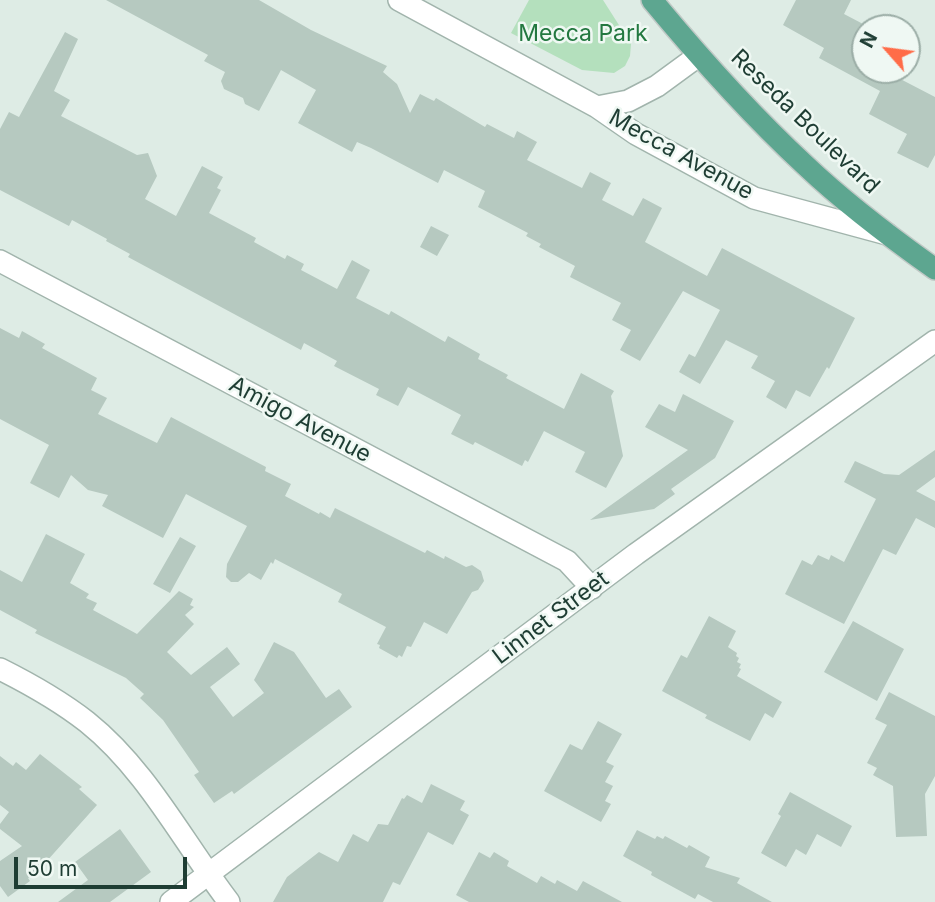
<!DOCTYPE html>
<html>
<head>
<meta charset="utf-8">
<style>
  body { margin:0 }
  #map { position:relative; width:935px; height:902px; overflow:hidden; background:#deece5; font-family:Inter,sans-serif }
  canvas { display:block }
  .north { position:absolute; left:851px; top:14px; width:70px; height:70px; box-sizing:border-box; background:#eff8f3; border:2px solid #9bada6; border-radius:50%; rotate:298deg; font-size:19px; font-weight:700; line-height:28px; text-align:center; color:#1e3d33 }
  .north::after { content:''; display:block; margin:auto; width:24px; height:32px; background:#ff6c48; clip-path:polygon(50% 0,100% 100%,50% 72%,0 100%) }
  .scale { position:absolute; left:14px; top:857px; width:173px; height:32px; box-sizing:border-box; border:4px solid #1e3d33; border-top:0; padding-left:9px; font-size:21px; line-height:24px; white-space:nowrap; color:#1e3d33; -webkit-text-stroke:5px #eff8f3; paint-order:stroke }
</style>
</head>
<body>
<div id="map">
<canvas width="935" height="902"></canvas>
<div class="north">N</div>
<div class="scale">50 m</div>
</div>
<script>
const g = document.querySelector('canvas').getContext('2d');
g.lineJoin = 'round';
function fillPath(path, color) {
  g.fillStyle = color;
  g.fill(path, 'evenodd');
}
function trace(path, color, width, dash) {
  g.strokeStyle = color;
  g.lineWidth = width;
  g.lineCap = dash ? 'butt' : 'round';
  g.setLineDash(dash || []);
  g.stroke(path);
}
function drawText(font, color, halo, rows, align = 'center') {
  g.font = font + ' Inter,sans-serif';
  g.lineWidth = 5;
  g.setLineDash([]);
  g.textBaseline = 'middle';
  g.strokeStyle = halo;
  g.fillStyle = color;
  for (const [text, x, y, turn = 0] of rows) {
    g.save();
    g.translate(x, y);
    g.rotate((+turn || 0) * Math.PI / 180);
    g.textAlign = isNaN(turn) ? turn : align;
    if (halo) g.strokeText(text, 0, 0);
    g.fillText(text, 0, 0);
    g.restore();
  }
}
const green = new Path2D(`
  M529,0H603L631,44L630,56L625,66L614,73L582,70L511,33Z`);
const building = new Path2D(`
  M106,0H259L311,30L387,66L383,72L397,84L410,113L420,94L434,101L436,98L485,127L487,124L514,138L517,131L537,142L527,160L582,188L590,172L611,183L602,200L633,216L643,198L662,208L645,242L707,276L722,248L855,318L829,369L827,367L810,397L796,390L786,409L766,397L775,381L751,368L758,356L726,340L700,384L679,372L689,354L695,357L720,310L683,291L640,361L620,350L631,330L612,320L621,303L570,277L575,266L539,247L541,244L526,236L528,233L478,207L485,191L444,170L438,183L371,148L357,142L352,152L298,123L316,90L281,70L259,111L245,104L243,98L224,89L221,81L225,72L204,61L208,55Z
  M796,0H851L844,14L865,25V70H883L935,97V155L928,168L897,153L907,134L869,114L880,91L819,58L824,48L783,25Z
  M65,32L78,39L54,91L70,100L61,116L137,155L148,153L157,176L145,199L176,216L202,166L223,177L217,188L221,190L209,213L256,238L254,242L285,259L287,255L304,264L301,270L337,289L352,260L370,270L356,298L389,315L391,311L445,342L448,336L480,354L478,359L508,375L506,378L564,409L581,373L614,391L611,396L623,456L606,488L575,472L585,452L544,431L528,462L525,460L522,466L475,442L473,445L451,434L461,415L408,387L398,406L376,395L379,389L334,366L337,361L304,343L301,350L128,257L130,254L106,241L107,239L72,220L69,226L0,190V129L9,112L19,117Z
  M431,226L449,235L437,256L420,247Z
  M0,328L19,338L22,331L45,344L42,348L97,378L91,390L107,398L98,414L157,443L171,417L266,467L265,471L291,484L285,496L319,514L320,512L330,518L335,508L425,553L427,550L444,559L445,556L466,567L472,565L481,571L484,581L478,590L472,592L447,634L424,622L411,647L407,646L402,657L399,655L397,658L379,648L380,645L377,644L386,627L338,602L342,594L275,559L273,564L271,562L261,580L249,573L238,582H231L226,577L227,564L247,526L186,494L163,538L102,506L108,495L88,490L71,475L59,498L30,483L49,445L0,419Z
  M683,394L734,421L715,458L671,489L675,494L654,509L590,520L688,450L645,427L659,404L675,412Z
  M935,450V477L916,491L935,501V528L916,518L896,555L883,549L844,624L785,594L802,560L812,565L818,555L829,560L831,555L844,562L876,499L844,482L855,461L884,474L899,475Z
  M46,534L85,554L70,583L89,594L86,598L97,603L93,610L137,634L179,591L193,599L190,605L194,607L185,615L194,624L167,652L191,675L227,647L240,664L210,687L233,717L264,693L254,680L274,642L294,652L326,698L339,689L352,707L234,794L232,791L214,803L194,775L199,772L163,720L140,698L144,694L126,678L35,633L37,630L0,610V570L22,582Z
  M180,537L196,546L170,593L153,584Z
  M709,616L736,631L728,647L737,653L736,656L739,658L737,662L741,664L739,668L741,669L737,676L782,702L773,718L765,713L750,741L705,718L707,715L662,691L681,655L687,658Z
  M853,621L904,649L877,701L824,672Z
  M889,692L935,716V776L925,794L927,836L896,837L893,786L873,775L877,768L867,763L887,725L875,719Z
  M598,721L622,734L606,762L614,766L605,782L613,786L605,801L611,804L601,822L544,791L570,744L582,750Z
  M40,754L82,787L79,789L97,805L37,872L28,878L30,881L8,897L0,886V861L22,846L0,829V824L9,812L0,805V756L13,766L16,762L26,770Z
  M431,784L465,801L460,810L469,815L453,845L428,832L400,885L393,882L383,902H273L287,877L301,866L319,852L338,862L353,834L368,842L378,824L388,825L402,798L404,799L407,795L422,803Z
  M790,792L852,826L841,847L817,834L806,855L796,849L786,867L761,853L781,816L778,814Z
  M120,829L151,872L110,902H58L88,880L75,862Z
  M637,830L655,839L657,836L663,839L665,836L687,848L689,845L710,857L705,867L740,878L737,883L772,902H713L698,894L695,899L651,875L652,872L623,856Z
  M479,852L490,858L494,852L509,861L507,866L537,883L541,876L555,884L557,880L577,891L583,881L622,902H469L456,895Z`);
const minor = new Path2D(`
  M399,0L597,107L636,134L754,198L887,234
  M597,107L628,101L657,86L698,56
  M0,261L567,561L592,588
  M0,669C30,684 60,701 87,722C147,770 183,842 229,902
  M171,902L636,554L935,341`);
const major = new Path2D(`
  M652,0C700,58 750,114 805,165C845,203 890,237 935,269`);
const parkNames = [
  ["Mecca Park",583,34]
];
const streetNames = [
  ["Reseda Boulevard",805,122,44],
  ["Mecca Avenue",681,155,29],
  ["Amigo Avenue",300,420,28],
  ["Linnet Street",551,618,-37]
];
fillPath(green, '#b4e0bd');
fillPath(building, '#b6c9c0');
trace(minor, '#a1b4ac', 24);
trace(major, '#c0c9c6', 24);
trace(minor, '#fff', 21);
trace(major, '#5da690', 21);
drawText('23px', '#237840', '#eff8f3', parkNames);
drawText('23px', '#1e3d33', '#eff8f3', streetNames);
</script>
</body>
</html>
